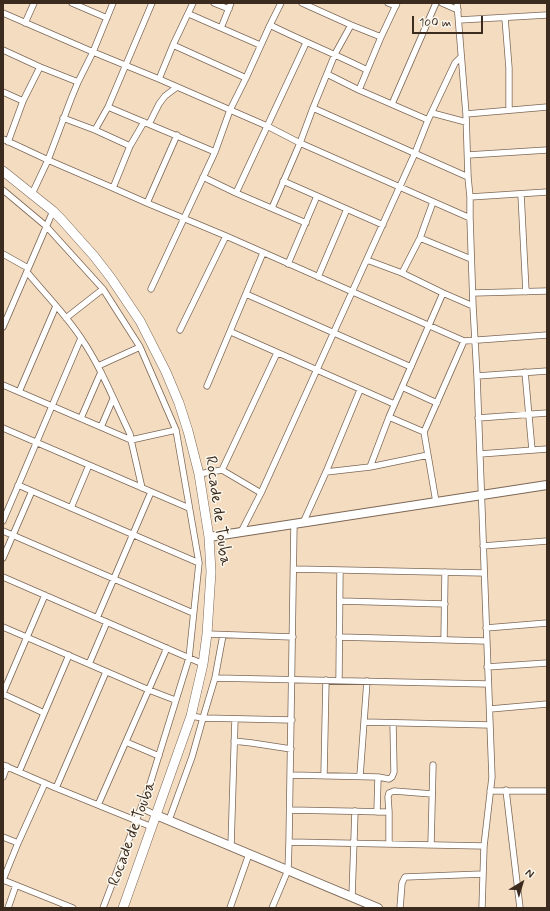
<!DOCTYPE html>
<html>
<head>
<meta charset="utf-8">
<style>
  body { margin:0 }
  #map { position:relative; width:550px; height:911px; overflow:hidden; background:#f4dcc0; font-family:Mynerve,sans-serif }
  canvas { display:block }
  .frame { position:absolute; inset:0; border:4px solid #3b2a1e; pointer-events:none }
  .north { position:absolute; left:502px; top:863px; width:40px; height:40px; -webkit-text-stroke:3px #fbf7ec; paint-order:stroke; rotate:38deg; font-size:11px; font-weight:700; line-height:16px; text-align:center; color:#3b2a1e }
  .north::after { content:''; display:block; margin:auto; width:14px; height:18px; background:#3b2a1e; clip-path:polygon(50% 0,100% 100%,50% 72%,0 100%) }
  .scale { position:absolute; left:412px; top:16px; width:71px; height:18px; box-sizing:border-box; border:2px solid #3b2a1e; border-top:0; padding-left:5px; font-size:12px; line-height:14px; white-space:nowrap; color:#3b2a1e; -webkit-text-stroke:3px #fbf7ec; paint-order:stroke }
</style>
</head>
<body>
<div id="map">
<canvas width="550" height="911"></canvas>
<div class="frame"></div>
<div class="north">N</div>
<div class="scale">100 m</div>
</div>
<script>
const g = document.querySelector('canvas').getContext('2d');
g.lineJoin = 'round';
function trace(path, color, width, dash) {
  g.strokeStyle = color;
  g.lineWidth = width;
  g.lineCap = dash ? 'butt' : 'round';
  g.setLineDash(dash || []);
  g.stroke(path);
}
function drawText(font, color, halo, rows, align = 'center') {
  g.font = font + ' Mynerve,sans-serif';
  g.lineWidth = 3;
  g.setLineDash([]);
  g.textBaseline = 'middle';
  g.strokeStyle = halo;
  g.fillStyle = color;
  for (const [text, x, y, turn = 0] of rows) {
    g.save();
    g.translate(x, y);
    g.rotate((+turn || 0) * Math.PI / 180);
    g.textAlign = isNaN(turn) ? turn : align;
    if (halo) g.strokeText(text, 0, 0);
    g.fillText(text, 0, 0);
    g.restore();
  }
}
const street = new Path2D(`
  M72,3L107,18
  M214,3L229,9
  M231,3L221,28L260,45
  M302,3L351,25L381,37
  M388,3L396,6
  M442,3L458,10
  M457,3L466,114L468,177L470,197V218L473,306L477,376L492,777L484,846L482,908
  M3,13L93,52L159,79L267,126L300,143L470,218
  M189,14L221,28
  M505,18L509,68V110
  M459,20L547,15
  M25,23L34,3
  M270,25C302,41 335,54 367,70
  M173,45L246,78
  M3,50L40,67L78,82
  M327,74L359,90L428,120
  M159,79L173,45L193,3
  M359,90L381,37L397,3
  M3,92L23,101
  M392,104L436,3
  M108,107L215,152
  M313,108L468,177
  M432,113L466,122
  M466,114L547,107
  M63,118L95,130L130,146
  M149,124L159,104L165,96L177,87
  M95,130L108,107L152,3
  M3,139L48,160L113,188L147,203L226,236L464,341L547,335
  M8,142L23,101L40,67
  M468,155L547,150
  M203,177L236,193L306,223
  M283,181L383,225
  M113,188L130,146L144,122
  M3,190L46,226L103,289L140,347L176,430L199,563L189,658L150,784L103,908
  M236,193L306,43
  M32,194L48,160L71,99L78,82L93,52L113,3
  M521,194L526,292
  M470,197L547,192
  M147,203L177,135
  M272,208L300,143L313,108L335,54L351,25
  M420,238L471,259
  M3,254L28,268
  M367,260L402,273L443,293L473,306
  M288,264L317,196
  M27,272C45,294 66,315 81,338C101,367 115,403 130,434L131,440L142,488
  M402,273L420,238L433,202
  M318,277L347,209
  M151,289L215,152L230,110L246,78L270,25L281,3
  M473,293L547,291
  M246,294L411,367
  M66,318L103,289
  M3,327L53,211
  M180,330L226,236
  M231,332L394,404
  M98,366L140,347
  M525,372L532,450
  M477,376L547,371
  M3,385L131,440L176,430
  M207,386L263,253
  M402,387L437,403
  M19,392L56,306
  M389,417L424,432
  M81,418L101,372
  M478,418L547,413
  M101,427L113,399
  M3,428L189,508
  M480,454L547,449
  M370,467L389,417L443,293
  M222,470L277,353
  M326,472L370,467L428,455
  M199,474L222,470L261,493
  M18,485L199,563
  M436,502L424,432L464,341
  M71,508L89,465
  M3,521L81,338
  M303,523L326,472L360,390
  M3,531L193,613
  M241,532L261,493L415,153L428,120L455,63L461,57
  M483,546L547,541
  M3,558L32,491
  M294,569L484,573
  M3,577L203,664
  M340,601L445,604
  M97,618L151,492
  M3,627L149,690L175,700
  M486,628L547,623
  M207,634L293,637
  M339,637L486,641
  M444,640L445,572
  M89,664L107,622
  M487,667L547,663
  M215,678L488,684
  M339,680L340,570
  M3,693L45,595
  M3,694L44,713
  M490,709L547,704
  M191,716L203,718L292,720
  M364,722L490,725
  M234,741L252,743L291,749
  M126,742L159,756
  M3,765L56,788L152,827
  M19,772L69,655
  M291,775L378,777L389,779L392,777L394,772L393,723
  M324,775L326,680
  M360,776L367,681
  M3,777L7,766
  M56,788L106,672
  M506,790L520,908
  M490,791H547
  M98,805L167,648
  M141,808L156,815
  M290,810L389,812
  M377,812L378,777
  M169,820L192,757L203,718L215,678L223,635
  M3,837L18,843
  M289,842L484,846
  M389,844V812L388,797L389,793L394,791L432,794
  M431,845L433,765
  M231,846L235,719
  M3,880L18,843L45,783
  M3,880L73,908
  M352,897L355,811
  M8,908L16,885
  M230,908L249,854
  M272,908L288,870L289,842L294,524
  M400,908L402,883L405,877L483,874`);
const secondary = new Path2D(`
  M209,537L547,485
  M156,815L378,908`);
const primary = new Path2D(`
  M3,171L53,211L61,219L94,256L111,278L140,321L166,372L179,403L188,431L199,474L209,537L211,572L207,634L203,664L191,716L123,908`);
const streetNames = [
  ["Rocade de Touba",217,511,82],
  ["Rocade de Touba",133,834,-70]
];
trace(street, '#7c6857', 7);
trace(secondary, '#7c6857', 10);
trace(primary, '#7c6857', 10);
trace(street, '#fff', 5.5);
trace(secondary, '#fff', 8);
trace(primary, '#fff', 9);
drawText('16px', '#3b2a1e', '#fbf7ec', streetNames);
</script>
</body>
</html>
